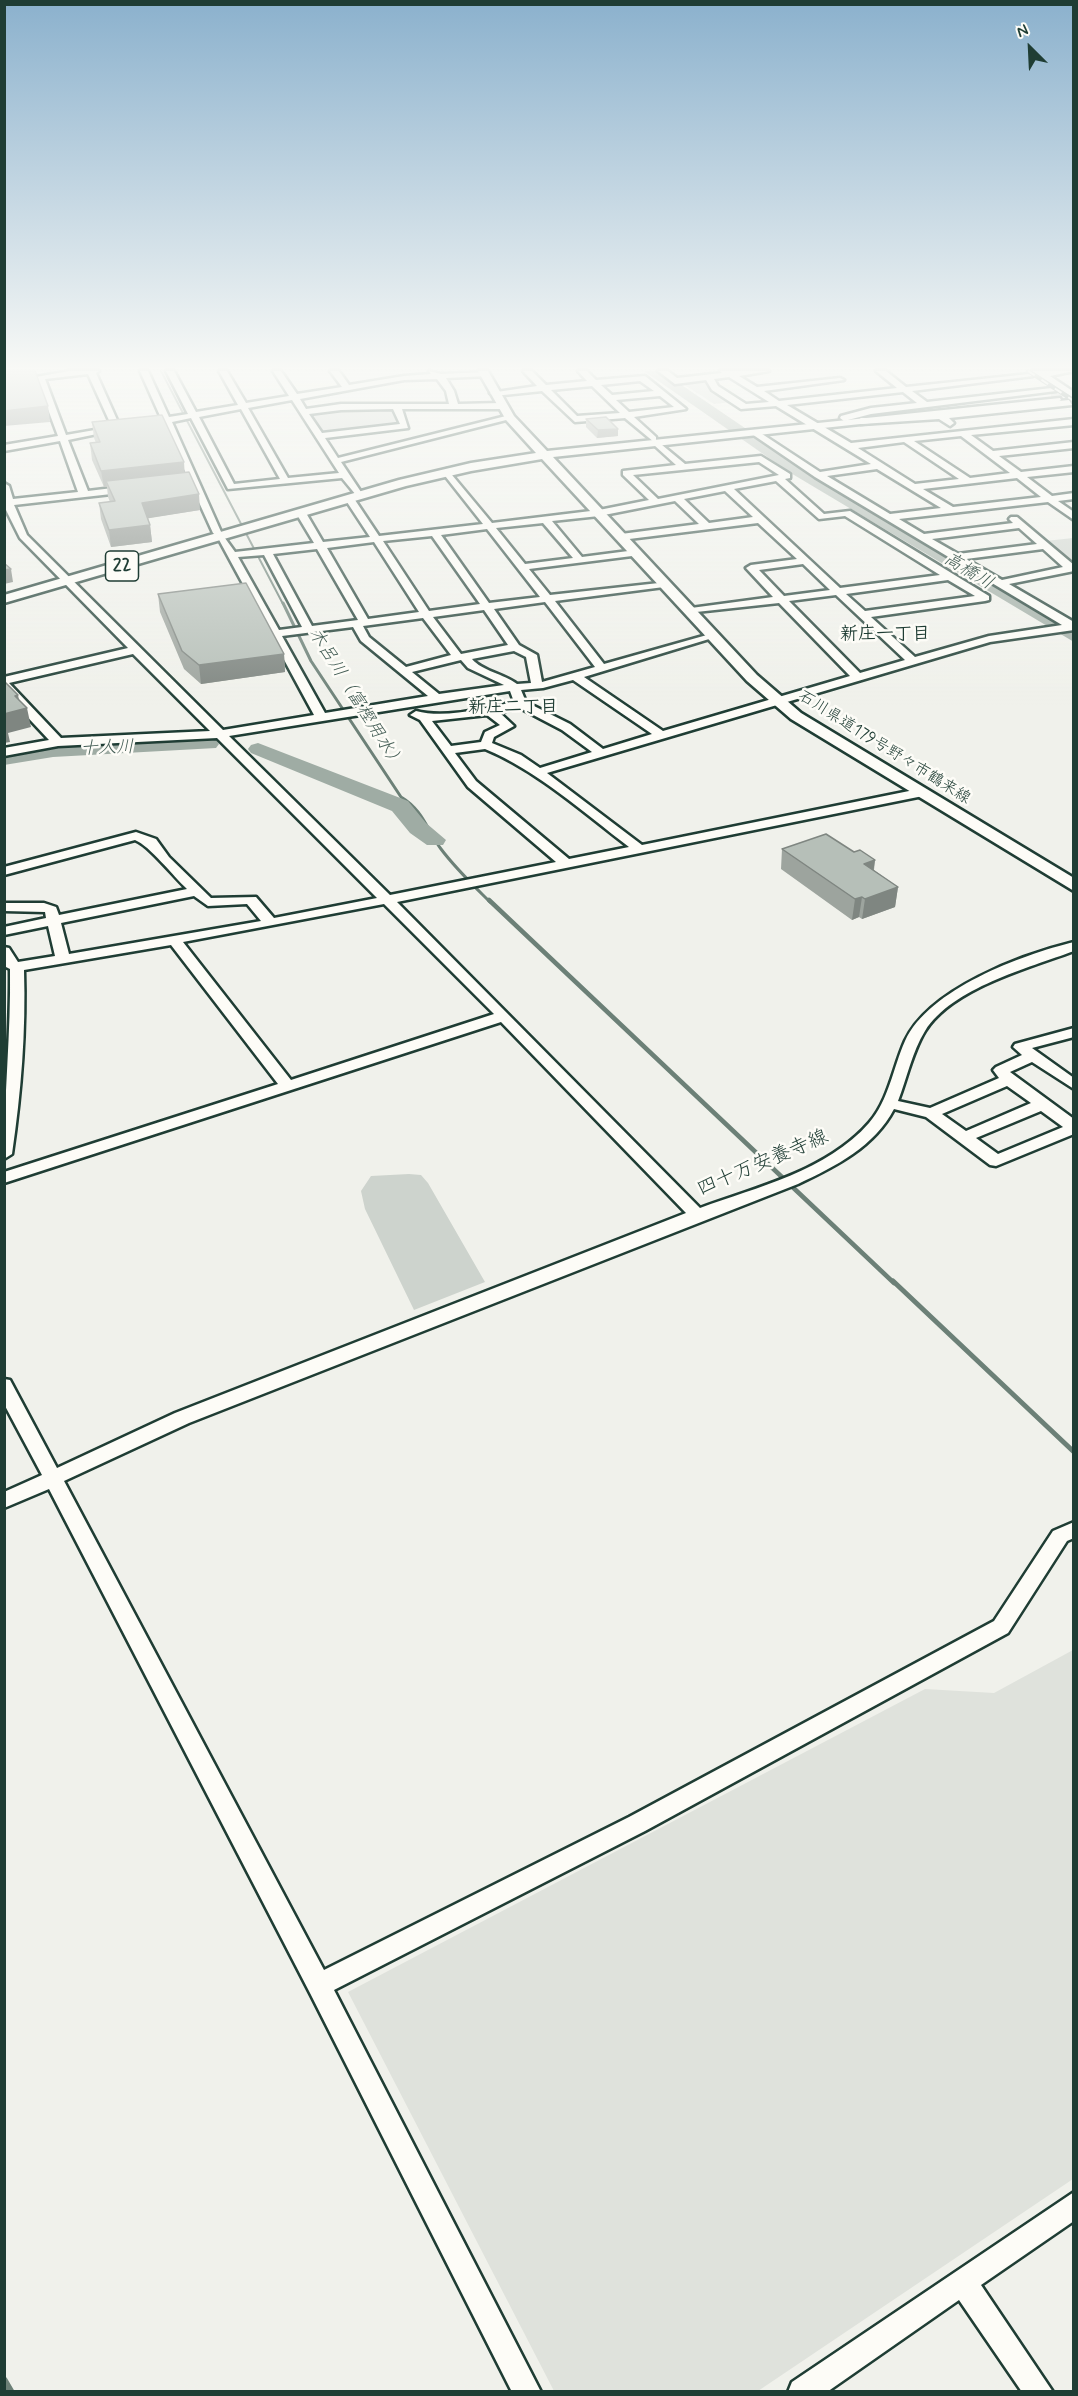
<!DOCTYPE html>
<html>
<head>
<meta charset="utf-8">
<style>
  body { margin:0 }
  #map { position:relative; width:1078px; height:2396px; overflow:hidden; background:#f0f1eb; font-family:Mynerve,sans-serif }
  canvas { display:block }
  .frame { position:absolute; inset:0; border:6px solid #1f3d34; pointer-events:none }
  .north { position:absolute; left:1000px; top:18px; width:60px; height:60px; -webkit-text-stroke:4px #fdfcf7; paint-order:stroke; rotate:336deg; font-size:16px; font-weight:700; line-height:24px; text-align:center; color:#1f3d34 }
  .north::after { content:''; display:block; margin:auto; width:21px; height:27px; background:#1f3d34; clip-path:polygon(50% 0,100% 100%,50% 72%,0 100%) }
</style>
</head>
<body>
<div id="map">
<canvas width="1078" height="2396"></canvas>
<div class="frame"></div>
<div class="north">N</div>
</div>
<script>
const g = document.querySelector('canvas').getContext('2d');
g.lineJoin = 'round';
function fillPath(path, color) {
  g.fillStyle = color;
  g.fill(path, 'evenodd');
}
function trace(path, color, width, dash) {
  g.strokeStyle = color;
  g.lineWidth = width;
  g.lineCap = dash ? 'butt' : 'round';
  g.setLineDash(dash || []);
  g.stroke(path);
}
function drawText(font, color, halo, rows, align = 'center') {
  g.font = font + ' Mynerve,"Klee One",sans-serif';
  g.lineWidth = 5;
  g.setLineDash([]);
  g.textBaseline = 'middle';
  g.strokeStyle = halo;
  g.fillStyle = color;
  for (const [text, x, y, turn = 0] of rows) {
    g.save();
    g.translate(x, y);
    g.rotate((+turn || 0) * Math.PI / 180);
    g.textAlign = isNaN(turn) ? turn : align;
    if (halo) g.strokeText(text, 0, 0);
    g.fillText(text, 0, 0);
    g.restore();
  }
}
const built = new Path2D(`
  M1073,1650V2179L758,2391H554L348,1992L925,1689L994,1693Z`);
const green = new Path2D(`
  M704,379L710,389L732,402L714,404L680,382Z
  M393,408L400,425L322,433L310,413Z
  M1073,538L1072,564L1045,541Z
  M409,1174L421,1175L428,1183L485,1282L414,1310L365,1209L361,1191L371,1176Z`);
const streamFar4 = new Path2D(`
  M161,371L283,604`);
const streamFar3 = new Path2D(`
  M283,603L311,661L401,797C423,810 427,830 441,849C456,869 473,885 490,902`);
const streamFar2 = new Path2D(`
  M489,900L894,1283`);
const streamFar1 = new Path2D(`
  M893,1281L1074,1452`);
const stream = new Path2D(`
  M4,2380L11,2392`);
const river = new Path2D(`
  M644,371H661L801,466L1074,628V642L789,472Z
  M209,738L216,740L219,744L216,748L53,757L4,765V753L53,745Z
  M258,743L408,801L426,823L446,840L443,845H427L410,833L392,811L251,753L248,749L251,745Z`);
const majorTunnel = new Path2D(`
  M1051,396L1074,394`);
const minor = new Path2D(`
  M69,371H99L96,373L121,429L68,440L88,491L129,486L134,489L129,492L14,505L15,507L27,535L223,730L314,715L217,536L213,533L163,423L144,427L140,424L161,418L140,371H148L169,417L188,414L166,371H174L196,412L238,405L219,371H227L246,403L289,396L273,371H281L297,394L342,387L330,371H339L349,385L404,376L431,374L429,371L441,374L485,372L488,376L446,378L454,391L458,404L501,403L505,406L501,409H402L408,428L325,438L338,458L510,415L514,418L341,462L361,492L356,495L342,478L228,489L191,418L172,422L222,534L235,552L314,543L296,513L301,510L306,513L323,542L370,537L345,499L350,496L353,497L379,536L483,524L442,472L447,469L492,523L599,510L649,500L623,475V471L676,465L654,445V442L625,418L575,422L542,391L494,396L490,393L537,386L523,371H532L546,385L587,381L578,371H587L596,380L645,376L686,409L634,417L656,437V440L685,464L761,456L790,474V478L785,479L824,514L850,511L989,596V600L985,601L871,617L915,657L989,636L1062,625L815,477L749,432L756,430L820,472L871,464L776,406L741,409L712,390L706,380L675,384L658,371H668L677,378L722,373L720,371H769L739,376L757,387L840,378L844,380L764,391L779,401L897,388L876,371H886L906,387L1029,374L1033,376L912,391L927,402L1052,388L1056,391L871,414L844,421L840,418L841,416L871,408L917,403L903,392L787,405L851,443L1074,419V425L971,435L993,451L1074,442V448L999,456L1021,472L1074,466V472L1027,477L1052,496L1074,493V499L1058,501L1074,512V520L1048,502L899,519L924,534L1013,523L1009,519L1011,517H1017L1074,565V571L1009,584L1074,622V630L990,642L547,773L642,845L919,789L925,793L923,796L397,902L700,1208C757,1187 827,1171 869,1123C889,1100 893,1068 905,1041C929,989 1021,955 1074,942V951C1028,968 952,988 925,1031C912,1052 907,1078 898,1101L930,1108L999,1078L993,1070L996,1067L1022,1055L1013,1047L1015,1044L1074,1028V1037L1032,1048L1074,1078V1089L1032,1062L1010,1072L1074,1119V1134L996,1166L990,1165L926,1117L894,1109C874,1147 836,1166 798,1184L189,1423L64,1481L324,1970L629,1817L994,1621L1053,1531L1074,1522V1538L1067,1541L1008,1633L645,1831L334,1990L541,2392H512L310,1993L49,1489L4,1508V1492L42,1475L4,1404V1379L10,1380L57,1468L175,1413L686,1213L501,1022L4,1183V1172L278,1084L171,945L24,970C26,1032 21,1093 12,1154L4,1159C4,1095 11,1033 10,969L4,966V947L9,948L18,962L55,956L48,926L4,935V927L46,918L45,912L4,911V903H44L56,907L59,915L187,889C173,876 150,846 135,840L4,875V867L136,832L156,839L169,857L211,898L256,897L274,918L377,898L217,738L58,746L4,756V748L49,740L4,692V677L128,648L20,538L4,506V483L9,486L13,499L78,492L60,441L4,451V445L58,436L36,377ZM88,374L112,427L66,435L45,379ZM729,377L769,402L746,404L718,386L714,379ZM437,379L446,391L449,404H341L306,409L300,399L404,380ZM640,381L654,391L612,395L601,385ZM592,386L620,413L577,416L551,390ZM660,396L674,407L629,412L616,400ZM292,400L339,473L288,478L248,408ZM241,409L280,479L234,484L199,417ZM393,409L400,424L322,433L309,414L341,410ZM961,436L1010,473L970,478L914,441ZM904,442L959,479L915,484L858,448ZM759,462L779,475L658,499L633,475ZM877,469L941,508L890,514L827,476ZM1017,478L1041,497L953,507L923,489ZM776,481L819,519L845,516L940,575L840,588L734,489ZM725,491L753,517L709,523L684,499ZM675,501L699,524L621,534L616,537L621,540L758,523L797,559L751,565L746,568L773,597L691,608L687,609V613L779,603L850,676L663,731L584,677L719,636L714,633L604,664L555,601L664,587L669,584L668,582L550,595L529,569L640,555L641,553L636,550L582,557L552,521L599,516ZM543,523L573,558L525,564L496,528ZM1019,528L1037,544L958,554L932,539ZM487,529L540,597L489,603L441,535ZM432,536L480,604L429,611L383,541ZM374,542L419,612L368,619L327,548ZM317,549L358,620L312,626L273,554ZM1043,549L1063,567L1002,580L966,559ZM264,555L302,627L279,630L238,557ZM803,564L830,590L784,596L759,570ZM948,580L975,596L865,611L846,594ZM836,595L905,660L860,673L789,601ZM545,602L595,667L542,682L537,655L519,645L494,609ZM484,610L508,645L461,654L433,617ZM423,618L451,655L406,667L369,637L363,626ZM353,627L361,641L428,696L325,713L282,636ZM514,651L526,657L531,683L517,684C504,674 482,671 472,659ZM133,654L210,731L61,738L9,683ZM461,660L468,668L504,685L439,694L412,672ZM573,680L652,734L603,749L570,724L526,702L521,690L543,688ZM510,691L514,702C484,708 446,719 416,711L410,715L420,720L468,787L556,862L390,895L229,736ZM520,708L562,730L592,752L540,768L521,755L492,743L494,737L514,726L499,712ZM487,715L500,725L485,732L481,742L451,746L432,721ZM485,749C538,771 583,812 629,847L569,859L476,781L455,753ZM194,896L208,906L247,904L261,921L69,954L61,923ZM384,904L494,1014L291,1080L183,942ZM1007,1086L1031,1103L966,1131L942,1114ZM1041,1111L1063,1127L998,1154L976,1138Z
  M1032,371H1074L1050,376L1074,392V398Z
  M1069,400L1072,405L949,418L954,423L950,426L939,419L861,424L857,421L861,418H894Z
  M1074,2192V2221L981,2285L1053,2392H1022L959,2300L827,2392H788L792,2382Z`);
const major = new Path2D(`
  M478,371H488L514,416L547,451L1060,398L1061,400L1056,403L553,457L757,675L801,713L1074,878V891L791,719L747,681L542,459L471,471L406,486L4,603V595L399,480L471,463L536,453L506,420Z`);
const rail = new Path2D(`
  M1028,371L1074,401`);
const wall = new Path2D(`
  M586,419L618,429V436L597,438L586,427Z
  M92,422L185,472L200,510L148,518L150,525L152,542L111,547L101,519L99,503L110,502L108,497L107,487H104L92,460L90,443H96L94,438Z
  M158,594L284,654L285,672L201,684L184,669L160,612Z
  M782,849L875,860L874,870L898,887L895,907L862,919L859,917L852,920L781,869Z`);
const shadedWall = new Path2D(`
  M48,406L50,422L4,426V411Z
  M618,429V436L597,438L598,430Z
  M184,462L185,478L106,481L107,487H104L101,471Z
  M199,494L200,510L144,519L142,503Z
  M150,525L152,542L111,547L109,530Z
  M11,569L13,582L4,584V570Z
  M284,654L285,672L201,684L199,665Z
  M18,695L21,709L27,708L31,727L8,733L10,742L4,743V714L15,696Z
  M875,860L872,880L864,864Z
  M898,887L895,907L862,919L865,899Z
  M862,897L859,917L852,920L855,899Z`);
const building = new Path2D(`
  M4,371H35L48,406L4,411Z
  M162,415L184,462L101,471L90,443L100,442L92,422Z
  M606,417L618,429L598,430L586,419Z
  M189,472L199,494L142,503L150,525L109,530L99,503L115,501L106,481Z
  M4,563L11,569L4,570Z
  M246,583L284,654L199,665L182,651L158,594Z
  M4,681L18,695L15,696L27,708L4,714Z
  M826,834L854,852L860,850L875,860L864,864L898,887L865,899L862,897L855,899L782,849Z`);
const farStreetnames = [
  ["石川県道179号野々市鶴来線",884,748,32]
];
const shields = [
  [122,566,33]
];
const shieldNames = [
  ["22",122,566]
];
const farWaternames = [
  ["高橋川",968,572,31],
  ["木呂川（富樫用水）",355,699,58],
  ["十人川",107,749,-2]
];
const farNeighbourhoodnames = [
  ["新庄一丁目",885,635],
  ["新庄二丁目",513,708]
];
const streetNames = [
  ["四十万安養寺線",763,1164,-23]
];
fillPath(built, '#dfe2dc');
fillPath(green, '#cdd3cd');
trace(streamFar4, '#6c8077', 2);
trace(streamFar3, '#6c8077', 3);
trace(streamFar2, '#6c8077', 4.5);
trace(streamFar1, '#6c8077', 5);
trace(stream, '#6c8077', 7);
fillPath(river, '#9faca4');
trace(majorTunnel, '#c6cdc6', 12, [12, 6]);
trace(minor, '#1f3d34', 5);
trace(major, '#1f3d34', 5);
fillPath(minor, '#fdfcf7');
fillPath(major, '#fdfcf7');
trace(rail, '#1f3d34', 4);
trace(rail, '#fdfcf7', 2, [8]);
fillPath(wall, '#9da49e');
fillPath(shadedWall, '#7f8681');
fillPath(building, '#b6bfb8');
trace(building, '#7f8681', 1.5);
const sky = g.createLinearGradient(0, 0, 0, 707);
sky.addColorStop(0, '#8bb1cd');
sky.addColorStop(0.52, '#f8f9f6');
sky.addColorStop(1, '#f8f9f600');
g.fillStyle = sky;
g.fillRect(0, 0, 1078, 707);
drawText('16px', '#1f3d34', '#fdfcf7', farStreetnames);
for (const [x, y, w] of shields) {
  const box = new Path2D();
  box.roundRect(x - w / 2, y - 15, w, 30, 4.5);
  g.fillStyle = '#fdfcf7';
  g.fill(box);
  trace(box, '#1f3d34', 1.5);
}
drawText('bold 18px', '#1f3d34', null, shieldNames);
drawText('italic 18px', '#455e56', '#fdfcf7', farWaternames);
drawText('bold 18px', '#1f3d34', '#fdfcf7', farNeighbourhoodnames);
drawText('20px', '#1f3d34', '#fdfcf7', streetNames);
</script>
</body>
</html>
